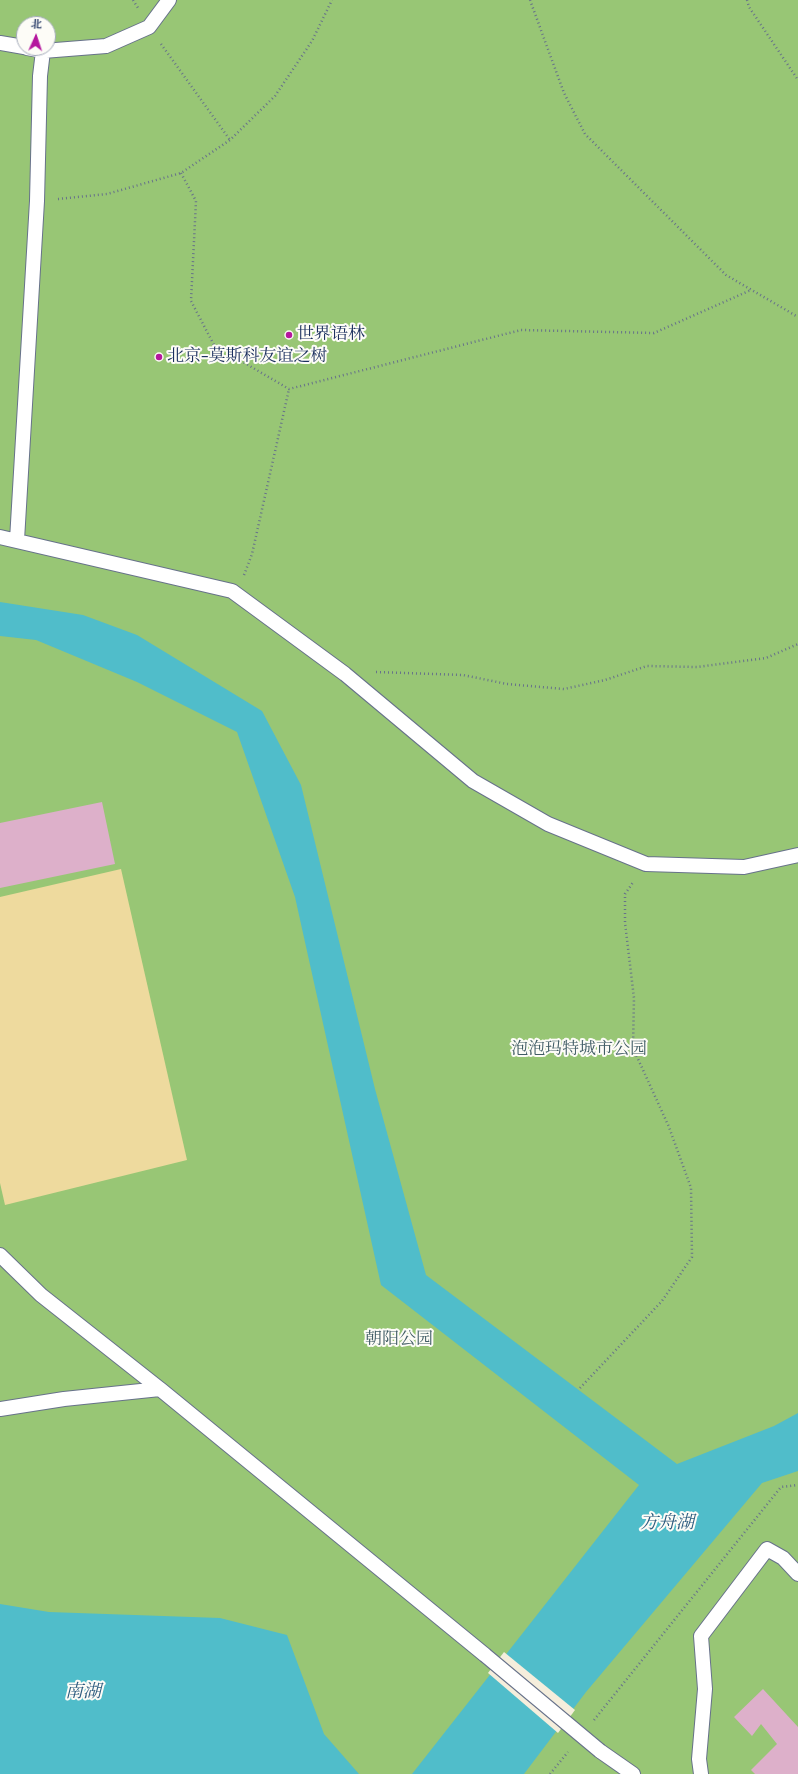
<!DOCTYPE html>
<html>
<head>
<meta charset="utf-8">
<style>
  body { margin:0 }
  #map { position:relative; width:798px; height:1774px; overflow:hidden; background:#f5eedc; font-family:Cardo,"Noto Serif SC",serif }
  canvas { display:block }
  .north { position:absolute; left:16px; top:16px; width:40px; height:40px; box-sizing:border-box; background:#fdfcf7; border:1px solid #a3aaba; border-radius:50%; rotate:3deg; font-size:11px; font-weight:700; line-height:16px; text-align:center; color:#1b2f5e }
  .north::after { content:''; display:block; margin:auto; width:14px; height:18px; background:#b5179e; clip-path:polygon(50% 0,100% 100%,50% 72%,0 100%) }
</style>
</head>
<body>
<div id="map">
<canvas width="798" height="1774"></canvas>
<div class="north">北</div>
</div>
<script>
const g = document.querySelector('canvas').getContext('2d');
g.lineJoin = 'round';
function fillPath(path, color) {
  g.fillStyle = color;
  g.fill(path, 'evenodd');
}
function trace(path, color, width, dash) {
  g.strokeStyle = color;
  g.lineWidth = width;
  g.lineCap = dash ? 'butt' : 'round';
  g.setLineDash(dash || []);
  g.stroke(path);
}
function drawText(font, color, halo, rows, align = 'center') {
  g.font = font + ' Cardo,"Noto Serif SC",serif';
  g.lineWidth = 4;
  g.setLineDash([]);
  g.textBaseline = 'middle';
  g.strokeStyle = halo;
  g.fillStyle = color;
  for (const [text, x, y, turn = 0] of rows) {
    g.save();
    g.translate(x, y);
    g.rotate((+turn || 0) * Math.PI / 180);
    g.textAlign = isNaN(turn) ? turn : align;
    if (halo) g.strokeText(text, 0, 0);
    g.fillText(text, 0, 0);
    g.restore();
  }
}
const green = new Path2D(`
  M0,0H798V1774H0ZM24,24H48V48H24Z`);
const sand = new Path2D(`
  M121,869L187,1160L5,1205L0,1183V897Z`);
const water = new Path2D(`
  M0,602L83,615L137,635L262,711L301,785L375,1089L426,1275L677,1464L774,1426L798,1413V1471L762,1483L586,1692L524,1774H412L639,1485L381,1285L295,897L237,732L137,682L36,640L0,636Z
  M0,1604L49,1612L220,1618L287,1635L324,1734L359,1774H0Z`);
const pier = new Path2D(`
  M504,1652L575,1710L558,1733L488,1673Z`);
const building = new Path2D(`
  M102,802L115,864L0,888V823Z
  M763,1689L798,1727V1774H755L751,1770L777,1744L761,1724L752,1736L734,1717Z`);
const path = new Path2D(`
  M133,0L138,8
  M530,0L564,93L585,134L726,275L798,317
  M747,0L749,7L798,80
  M161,44L230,140
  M181,173L196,201L191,301L214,345L289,389L521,330L654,333L751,290
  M58,199L107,194L181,173L230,140L275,96L312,41L332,0
  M244,575L252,554L289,389
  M376,672L463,675L507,684L564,689L605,680L647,666L697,667L766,658L798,644
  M580,1388L662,1301L692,1257L691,1188L669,1127L633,1048L634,998L625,923V894L634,881
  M594,1720L781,1487L798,1485
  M550,1774L568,1752`);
const service = new Path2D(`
  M0,43L24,47
  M27,48L43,51L106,46L149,27L169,0
  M0,537L232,591L345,674L473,781L548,824L646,864L744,867L798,855
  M17,540L37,201L40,76L43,51
  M0,1255L41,1295L160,1389
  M0,1409L64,1399L160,1389L485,1655
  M600,1751L633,1774
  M701,1774L699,1759L705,1689L701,1636L767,1549L783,1558L798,1574`);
const serviceBridge = new Path2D(`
  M485,1655L600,1751`);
const markers = [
  [289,335,4,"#b5179e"],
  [159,357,4,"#b5179e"]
];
const poiNames = [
  ["世界语林",297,335],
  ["北京-莫斯科友谊之树",167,357]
];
const parkNames = [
  ["泡泡玛特城市公园",579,1050],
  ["朝阳公园",399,1340]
];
const waterNames = [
  ["方舟湖",667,1524],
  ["南湖",83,1693]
];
fillPath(green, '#98c675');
fillPath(sand, '#eeda9e');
fillPath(water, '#50bdca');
fillPath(pier, '#f5eedc');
fillPath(building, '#ddb0ca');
trace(service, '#67728a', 16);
trace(path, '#67728a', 2.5, [1, 3]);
trace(service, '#fff', 14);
trace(serviceBridge, '#67728a', 16, []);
trace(serviceBridge, '#fff', 14);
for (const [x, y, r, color] of markers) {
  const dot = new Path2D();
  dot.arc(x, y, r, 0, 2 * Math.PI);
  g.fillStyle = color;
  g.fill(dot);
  trace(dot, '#fdfcf7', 1.5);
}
drawText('17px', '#1b2f5e', '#fdfcf7', poiNames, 'left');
drawText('17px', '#405c65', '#fdfcf7', parkNames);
drawText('italic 18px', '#2b5a7e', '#fdfcf7', waterNames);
</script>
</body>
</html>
